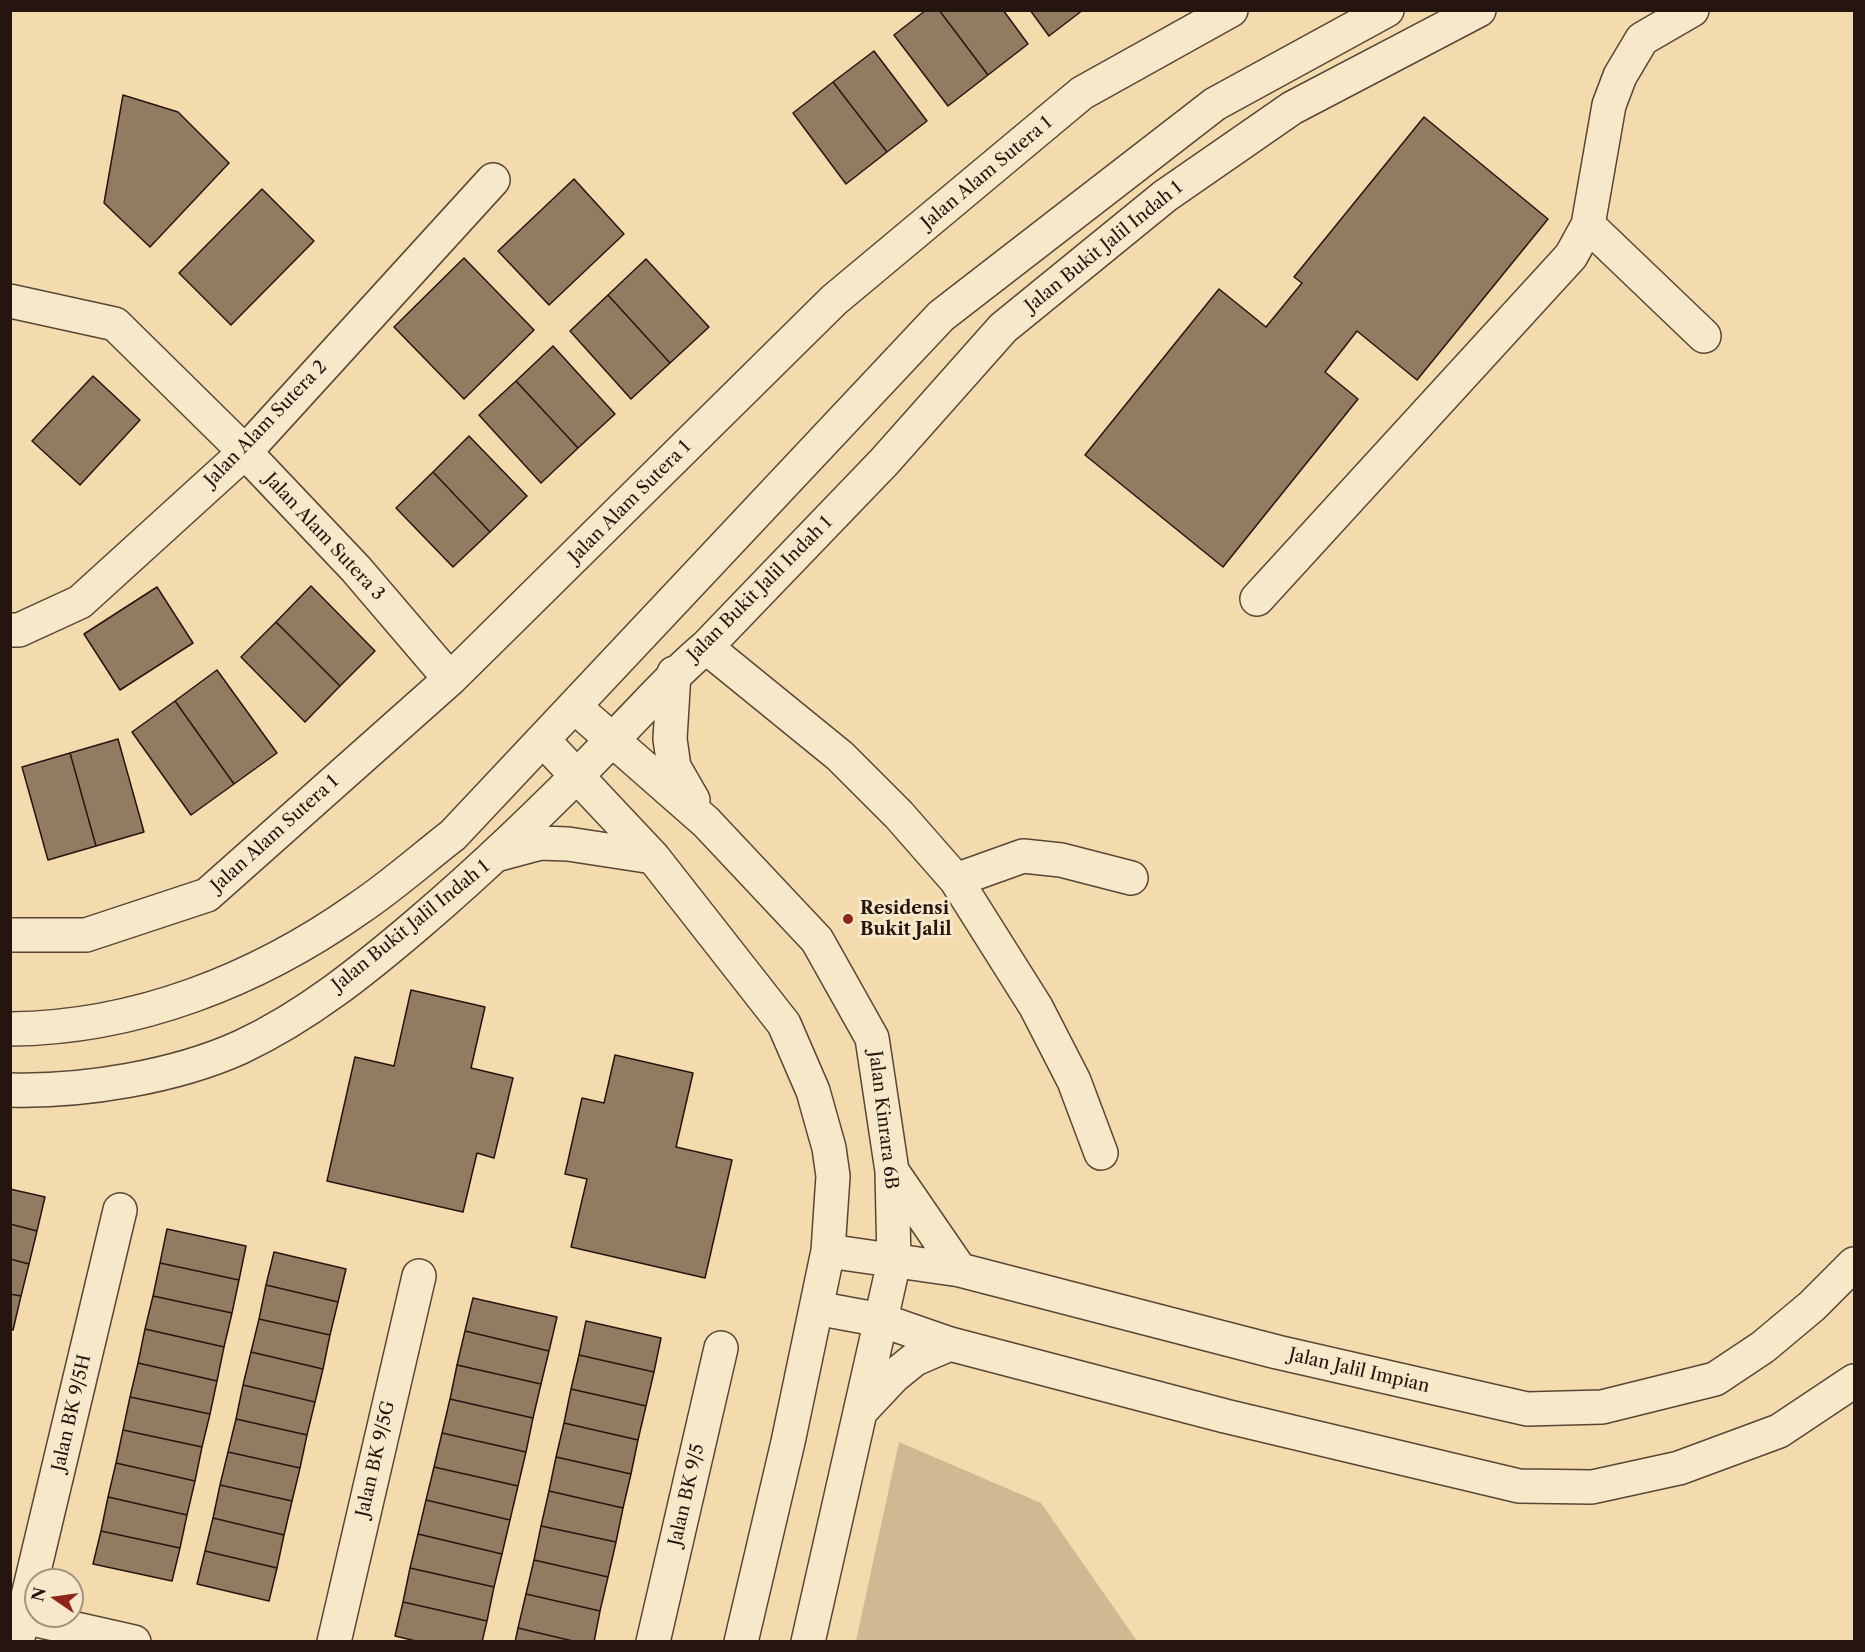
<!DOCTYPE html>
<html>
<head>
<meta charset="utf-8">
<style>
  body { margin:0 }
  #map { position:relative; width:1865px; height:1652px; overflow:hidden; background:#f3dbad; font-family:"Libre Caslon Text",serif }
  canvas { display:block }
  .frame { position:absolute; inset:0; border:12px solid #26150f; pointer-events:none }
  .north { position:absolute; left:24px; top:1568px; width:60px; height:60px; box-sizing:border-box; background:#f7e8ca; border:2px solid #a3947f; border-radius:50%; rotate:283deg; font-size:16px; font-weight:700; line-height:24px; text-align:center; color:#26150f }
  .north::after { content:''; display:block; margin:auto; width:21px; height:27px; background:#8f2418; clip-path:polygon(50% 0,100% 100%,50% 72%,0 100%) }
</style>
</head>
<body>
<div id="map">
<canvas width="1865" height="1652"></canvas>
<div class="frame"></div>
<div class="north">N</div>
</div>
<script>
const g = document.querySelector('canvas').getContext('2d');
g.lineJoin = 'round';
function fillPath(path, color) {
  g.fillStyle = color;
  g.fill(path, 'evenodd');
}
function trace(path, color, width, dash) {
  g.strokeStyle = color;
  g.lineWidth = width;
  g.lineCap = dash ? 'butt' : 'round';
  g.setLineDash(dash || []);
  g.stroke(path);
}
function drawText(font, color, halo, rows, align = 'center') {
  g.font = font + ' "Libre Caslon Text",serif';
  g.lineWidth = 6;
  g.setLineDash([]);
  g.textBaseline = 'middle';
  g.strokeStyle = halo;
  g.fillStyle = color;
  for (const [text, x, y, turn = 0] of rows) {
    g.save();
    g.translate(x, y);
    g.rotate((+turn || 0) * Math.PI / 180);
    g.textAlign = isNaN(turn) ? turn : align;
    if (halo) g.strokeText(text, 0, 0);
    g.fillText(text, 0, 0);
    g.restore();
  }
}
const green = new Path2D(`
  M899,1442L1041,1503L1137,1641H856Z`);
const building = new Path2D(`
  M926,10H939L988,75L948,106L894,35Z
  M939,10H1003L1028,44L988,75Z
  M1030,10H1083L1049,36Z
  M874,51L927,121L887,152L833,82Z
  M833,82L887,152L846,184L793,113Z
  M123,95L178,112L229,163L150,247L104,203Z
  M1424,117L1548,219L1417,380L1357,331L1325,372L1358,399L1223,567L1085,455L1219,289L1266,327L1302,283L1294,277Z
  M574,179L624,234L549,305L498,251Z
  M262,189L314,241L231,325L179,273Z
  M464,258L534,330L464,399L394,327Z
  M646,259L709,327L670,363L608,295Z
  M608,295L670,363L631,399L570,331Z
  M553,346L615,414L578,448L516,381Z
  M93,376L140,420L80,485L32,441Z
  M516,381L578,448L541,483L479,415Z
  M469,436L527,496L490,532L433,472Z
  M433,472L490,532L453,567L396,508Z
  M311,586L375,651L340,686L276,622Z
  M157,587L193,643L120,690L84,634Z
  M276,622L340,686L305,722L241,657Z
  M217,670L277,753L234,784L175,701Z
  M175,701L234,784L191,815L132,732Z
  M118,739L144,832L96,846L70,753Z
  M70,753L96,846L48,860L22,767Z
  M411,990L485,1007L471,1068L513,1078L494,1158L477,1153L463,1212L327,1181L355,1057L394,1066Z
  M615,1055L693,1073L676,1147L732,1160L705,1278L571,1247L587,1179L565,1174L582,1098L604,1103Z
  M10,1189L45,1197L37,1231L10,1224Z
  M10,1224L37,1231L29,1264L10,1259Z
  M167,1229L246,1246L239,1280L160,1263Z
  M274,1252L346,1269L338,1302L266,1285Z
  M10,1259L29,1264L21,1296L10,1294Z
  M160,1263L239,1280L232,1313L153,1296Z
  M266,1285L338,1302L330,1335L259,1319Z
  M10,1294L21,1296L13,1330L10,1329Z
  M153,1296L232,1313L224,1347L145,1329Z
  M473,1298L557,1317L549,1351L465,1331Z
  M259,1319L330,1335L323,1369L251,1352Z
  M586,1321L661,1338L654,1372L579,1355Z
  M145,1329L224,1347L217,1381L138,1363Z
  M465,1331L549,1351L541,1384L457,1365Z
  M251,1352L323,1369L315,1402L243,1385Z
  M579,1355L654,1372L646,1406L571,1389Z
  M138,1363L217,1381L210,1414L130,1397Z
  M457,1365L541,1384L533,1418L450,1399Z
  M243,1385L315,1402L307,1435L236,1419Z
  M571,1389L646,1406L638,1440L564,1423Z
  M130,1397L210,1414L202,1447L123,1430Z
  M450,1399L533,1418L526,1452L442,1433Z
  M236,1419L307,1435L300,1468L228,1452Z
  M564,1423L638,1440L631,1474L556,1457Z
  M123,1430L202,1447L195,1481L116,1463Z
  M442,1433L526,1452L518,1486L434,1467Z
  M228,1452L300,1468L292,1501L220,1485Z
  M556,1457L631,1474L623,1508L549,1491Z
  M116,1463L195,1481L187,1515L108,1497Z
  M434,1467L518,1486L510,1520L426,1500Z
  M220,1485L292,1501L284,1535L213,1518Z
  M549,1491L623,1508L616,1542L541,1526Z
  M108,1497L187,1515L180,1548L101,1531Z
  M426,1500L510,1520L502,1554L418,1534Z
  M213,1518L284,1535L277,1568L205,1551Z
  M541,1526L616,1542L608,1577L534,1560Z
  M101,1531L180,1548L172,1581L93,1564Z
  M418,1534L502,1554L494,1587L410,1568Z
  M205,1551L277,1568L269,1601L197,1584Z
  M534,1560L608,1577L600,1611L526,1594Z
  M410,1568L494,1587L487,1621L403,1602Z
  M526,1594L600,1611L594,1642H577L518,1628Z
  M403,1602L487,1621L482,1642H420L395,1636Z
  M518,1628L577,1642H515Z`);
const minor = new Path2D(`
  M1588,225L1704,336
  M10,301L115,324L245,452L356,569L450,679
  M1257,599L1571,256L1588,225L1609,105L1620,76L1642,39L1692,10
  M10,630H19L80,602L245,452L493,180
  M706,647L840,756L899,815L956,880L1036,1007L1074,1081L1101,1153
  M674,673L670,739L674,767L693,800
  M575,707L706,822L817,940L872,1038L892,1171L894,1262L808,1642
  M543,740L653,857L784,1024L813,1091L829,1148L833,1176L828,1251L788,1442L741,1642
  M499,854L540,843L568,844L653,857
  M956,880L1023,856L1061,860L1131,878
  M10,935H86L207,895L450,679L834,300L1082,93L1231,10
  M10,1029C136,1028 257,980 359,908C392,886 422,859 453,835L941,316L1215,104L1387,10
  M10,1090C82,1092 175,1077 241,1047C307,1016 364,970 419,923C487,865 551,803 613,739C644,708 672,675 706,647L884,462L1003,328L1165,196L1292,108L1479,10
  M892,1171L960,1270
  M828,1251L960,1270L1277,1352L1527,1409L1602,1407L1715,1379L1763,1347L1812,1306L1854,1264
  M816,1308L881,1320L950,1344L1225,1416L1519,1486L1592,1487L1679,1468L1779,1431L1854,1381
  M861,1411L894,1376L915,1359L950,1344
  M10,1614L134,1642
  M17,1642L120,1210
  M334,1642L419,1276
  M653,1642L721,1348`);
const markers = [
  [848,919,6,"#8f2418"]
];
const streetNames = [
  ["Jalan Alam Sutera 1",987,173,-40],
  ["Jalan Bukit Jalil Indah 1",1104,247,-39],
  ["Jalan Alam Sutera 2",266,424,-46],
  ["Jalan Alam Sutera 1",630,502,-45],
  ["Jalan Alam Sutera 3",324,537,47],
  ["Jalan Bukit Jalil Indah 1",760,589,-45],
  ["Jalan Alam Sutera 1",275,834,-42],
  ["Jalan Bukit Jalil Indah 1",411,926,-39],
  ["Jalan Kinrara 6B",883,1120,83],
  ["Jalan Jalil Impian",1359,1371,13],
  ["Jalan BK 9/5H",72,1413,-77],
  ["Jalan BK 9/5G",376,1459,-77],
  ["Jalan BK 9/5",687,1495,-77]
];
const poiNames = [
  ["Residensi",860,909],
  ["Bukit Jalil",860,930]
];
fillPath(green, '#d0b992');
fillPath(building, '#917c61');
trace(building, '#26150f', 1.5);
trace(minor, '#594636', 36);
trace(minor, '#f7e8ca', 33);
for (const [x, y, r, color] of markers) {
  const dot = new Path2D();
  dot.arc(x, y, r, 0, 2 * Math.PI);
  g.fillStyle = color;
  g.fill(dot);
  trace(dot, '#f7e8ca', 2);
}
drawText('18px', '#26150f', '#f7e8ca', streetNames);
drawText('bold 18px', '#26150f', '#f7e8ca', poiNames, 'left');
</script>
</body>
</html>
